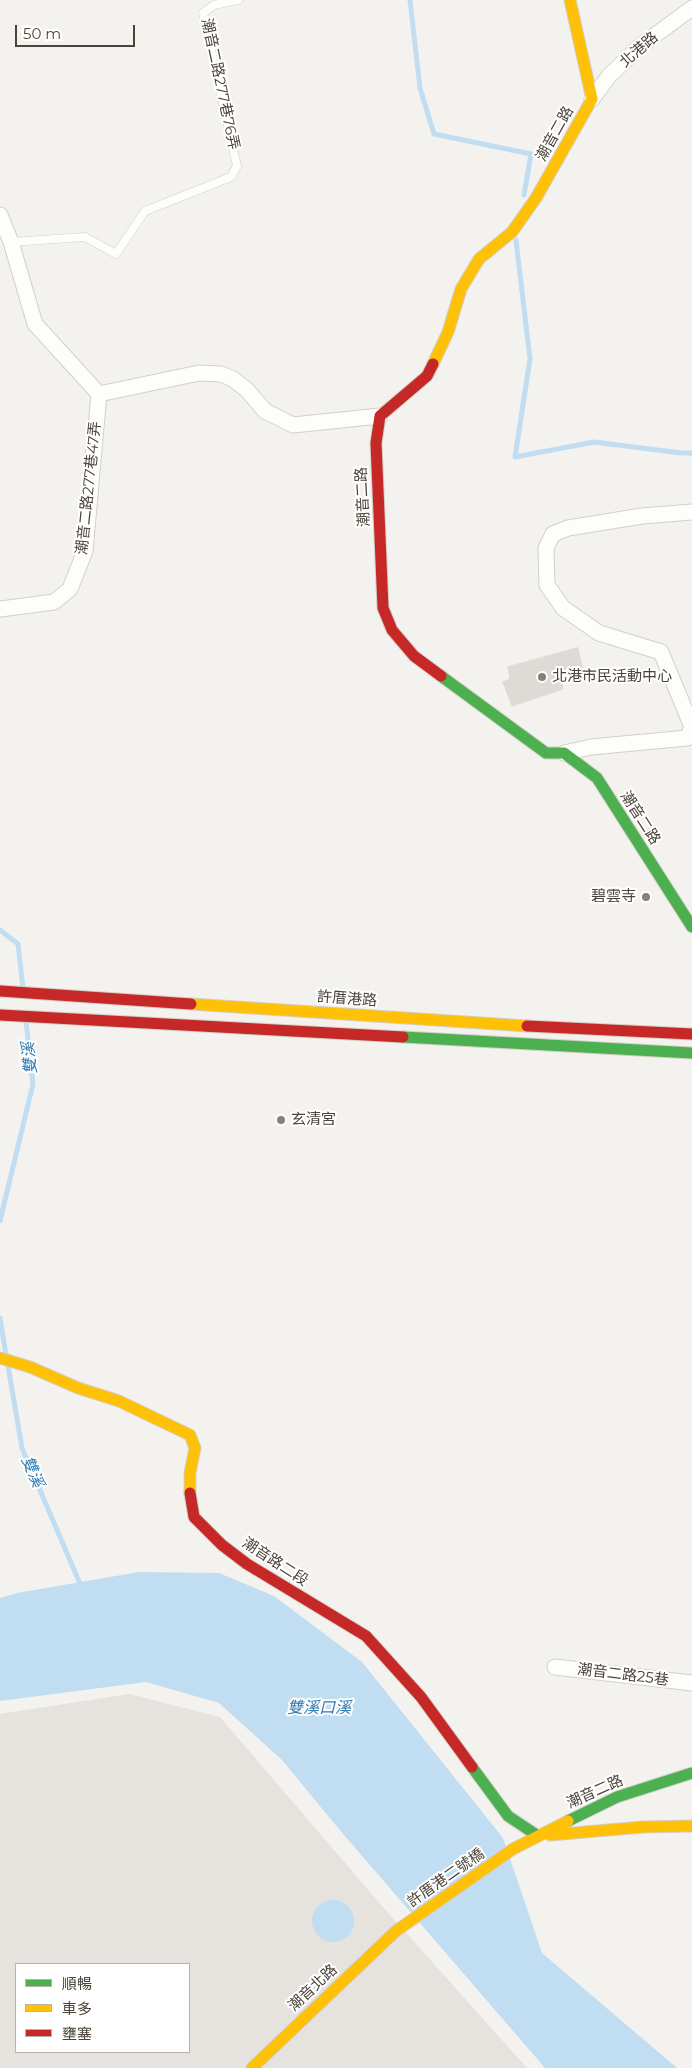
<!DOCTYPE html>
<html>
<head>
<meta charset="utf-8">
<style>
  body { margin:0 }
  #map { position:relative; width:692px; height:2068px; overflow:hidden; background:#f4f2ee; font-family:Montserrat,"Noto Sans TC",sans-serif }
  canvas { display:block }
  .legend { position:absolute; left:15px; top:1963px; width:175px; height:90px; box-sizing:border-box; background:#fff; border:1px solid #b7b4b0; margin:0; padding:6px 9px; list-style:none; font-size:15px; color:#4b4439 }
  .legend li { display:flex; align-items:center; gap:10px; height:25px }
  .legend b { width:25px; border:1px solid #b7b4b0 }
  .scale { position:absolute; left:15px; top:25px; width:120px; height:22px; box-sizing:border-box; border:2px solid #4b4439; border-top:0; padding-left:6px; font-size:15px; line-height:18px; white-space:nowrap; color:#4b4439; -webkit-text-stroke:4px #fff; paint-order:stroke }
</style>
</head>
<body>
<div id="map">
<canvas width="692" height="2068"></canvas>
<ul class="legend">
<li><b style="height:6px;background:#4caf50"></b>順暢</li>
<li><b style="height:6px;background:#ffc107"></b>車多</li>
<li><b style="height:6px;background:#c62828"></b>壅塞</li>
</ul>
<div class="scale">50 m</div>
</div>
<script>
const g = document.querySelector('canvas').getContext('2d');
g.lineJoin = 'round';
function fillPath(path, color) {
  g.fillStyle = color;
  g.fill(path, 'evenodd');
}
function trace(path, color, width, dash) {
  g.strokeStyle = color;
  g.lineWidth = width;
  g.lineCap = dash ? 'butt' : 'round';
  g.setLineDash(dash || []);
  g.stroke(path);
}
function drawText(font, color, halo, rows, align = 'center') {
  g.font = font + ' Montserrat,"Noto Sans TC",sans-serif';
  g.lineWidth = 4;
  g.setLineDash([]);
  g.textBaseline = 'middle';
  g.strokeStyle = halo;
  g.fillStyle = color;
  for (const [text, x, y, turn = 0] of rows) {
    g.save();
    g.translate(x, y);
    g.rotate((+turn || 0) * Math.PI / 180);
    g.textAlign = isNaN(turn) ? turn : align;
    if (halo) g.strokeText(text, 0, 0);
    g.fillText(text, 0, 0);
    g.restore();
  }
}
const industrial = new Path2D(`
  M129,1694L220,1717L382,1906L527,2068H0V1714ZM16,1964H189V2052H16Z`);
const water = new Path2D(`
  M139,1572L219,1573L274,1596L362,1662L503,1838L542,1953L677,2068H545L338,1828L282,1760L219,1703L146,1682L0,1701V1598L17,1593Z
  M312 1921a21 21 0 1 1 42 0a21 21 0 1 1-42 0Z`);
const stream = new Path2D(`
  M410,0L420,88L434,134L531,154L524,195
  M516,240L530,359L515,457L594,442L681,453H692
  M0,930L18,944L23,988
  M0,1221L33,1084L26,1021
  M0,1318L6,1355
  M8,1366L22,1448L81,1586`);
const building = new Path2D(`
  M578,648L584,675L561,680L563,689L512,706L503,682L510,679L508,667Z`);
const lane = new Path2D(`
  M11,242L85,237L116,254L145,211L231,177L237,166L203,13L214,5L238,0`);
const street = new Path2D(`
  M592,99L609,76L639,47L692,8
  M0,215L11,242L35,324L99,394
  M99,394L199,373L221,374L233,379L247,390L265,411L293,425L380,416
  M0,609L54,602L70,589L85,551L99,394
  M692,727L661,652L599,633L563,608L547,585L546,548L553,534L568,528L642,516L692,512
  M564,753L591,747L687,738L692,727
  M555,1667L692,1683`);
const fast = new Path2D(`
  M441,676L546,753H564L597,778L692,927
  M403,1037L692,1053
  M472,1767L508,1816L538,1836
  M568,1821L617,1797L692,1773`);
const slow = new Path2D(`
  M433,364L448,332L461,289L479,259L512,232L536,198L592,99L570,0
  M191,1004L527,1026
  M0,1358L30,1367L78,1388L119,1401L190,1435L195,1448L190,1473V1493
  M550,1835L643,1827L692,1826
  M252,2068L396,1931L513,1849L568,1821`);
const jam = new Path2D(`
  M433,364L427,376L380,416L376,443L383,608L392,630L414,656L441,676
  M0,991L191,1004
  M0,1015L403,1037
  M527,1026L692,1034
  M190,1493L194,1517L222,1545L247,1564L366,1636L421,1697L472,1767`);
const markers = [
  [542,677,5,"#868178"],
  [646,897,5,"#868178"],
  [281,1120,5,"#868178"]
];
const streetNames = [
  ["北港路",639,50,-41],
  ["潮音二路277巷76弄",220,84,78],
  ["潮音二路",555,134,-61],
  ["潮音二路277巷47弄",89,488,-84],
  ["潮音二路",363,497,-93],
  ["潮音二路",640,818,57],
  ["許厝港路",347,999,4],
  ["潮音路二段",275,1562,33],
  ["潮音二路25巷",623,1675,7],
  ["潮音二路",595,1792,-24],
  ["許厝港二號橋",446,1878,-35],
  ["潮音北路",313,1988,-43]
];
const poiNames = [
  ["北港市民活動中心",552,677],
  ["碧雲寺",636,897,"right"],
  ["玄清宮",291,1120]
];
const waterNames = [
  ["雙溪",30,1058,-96],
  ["雙溪",32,1472,67],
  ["雙溪口溪",319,1708]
];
fillPath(industrial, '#e6e2de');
fillPath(water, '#c0ddf1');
trace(stream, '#c0ddf1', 5);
fillPath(building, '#dedbd6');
trace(building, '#dcd9d4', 1);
trace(lane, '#d2d0cb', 9);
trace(street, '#d2d0cb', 17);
trace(fast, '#d3cfc5', 13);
trace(slow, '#d3cfc5', 13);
trace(jam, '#d3cfc5', 13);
trace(lane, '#fdfdfc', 8);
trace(street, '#fdfdfc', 15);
trace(fast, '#4caf50', 11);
trace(slow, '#ffc107', 11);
trace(jam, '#c62828', 11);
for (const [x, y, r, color] of markers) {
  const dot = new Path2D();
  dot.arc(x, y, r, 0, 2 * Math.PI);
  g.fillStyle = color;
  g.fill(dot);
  trace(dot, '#fff', 2);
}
drawText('15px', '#4b4439', '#fff', streetNames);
drawText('15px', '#4b4439', '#fff', poiNames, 'left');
drawText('italic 16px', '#2e7ab2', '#fff', waterNames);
</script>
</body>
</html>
